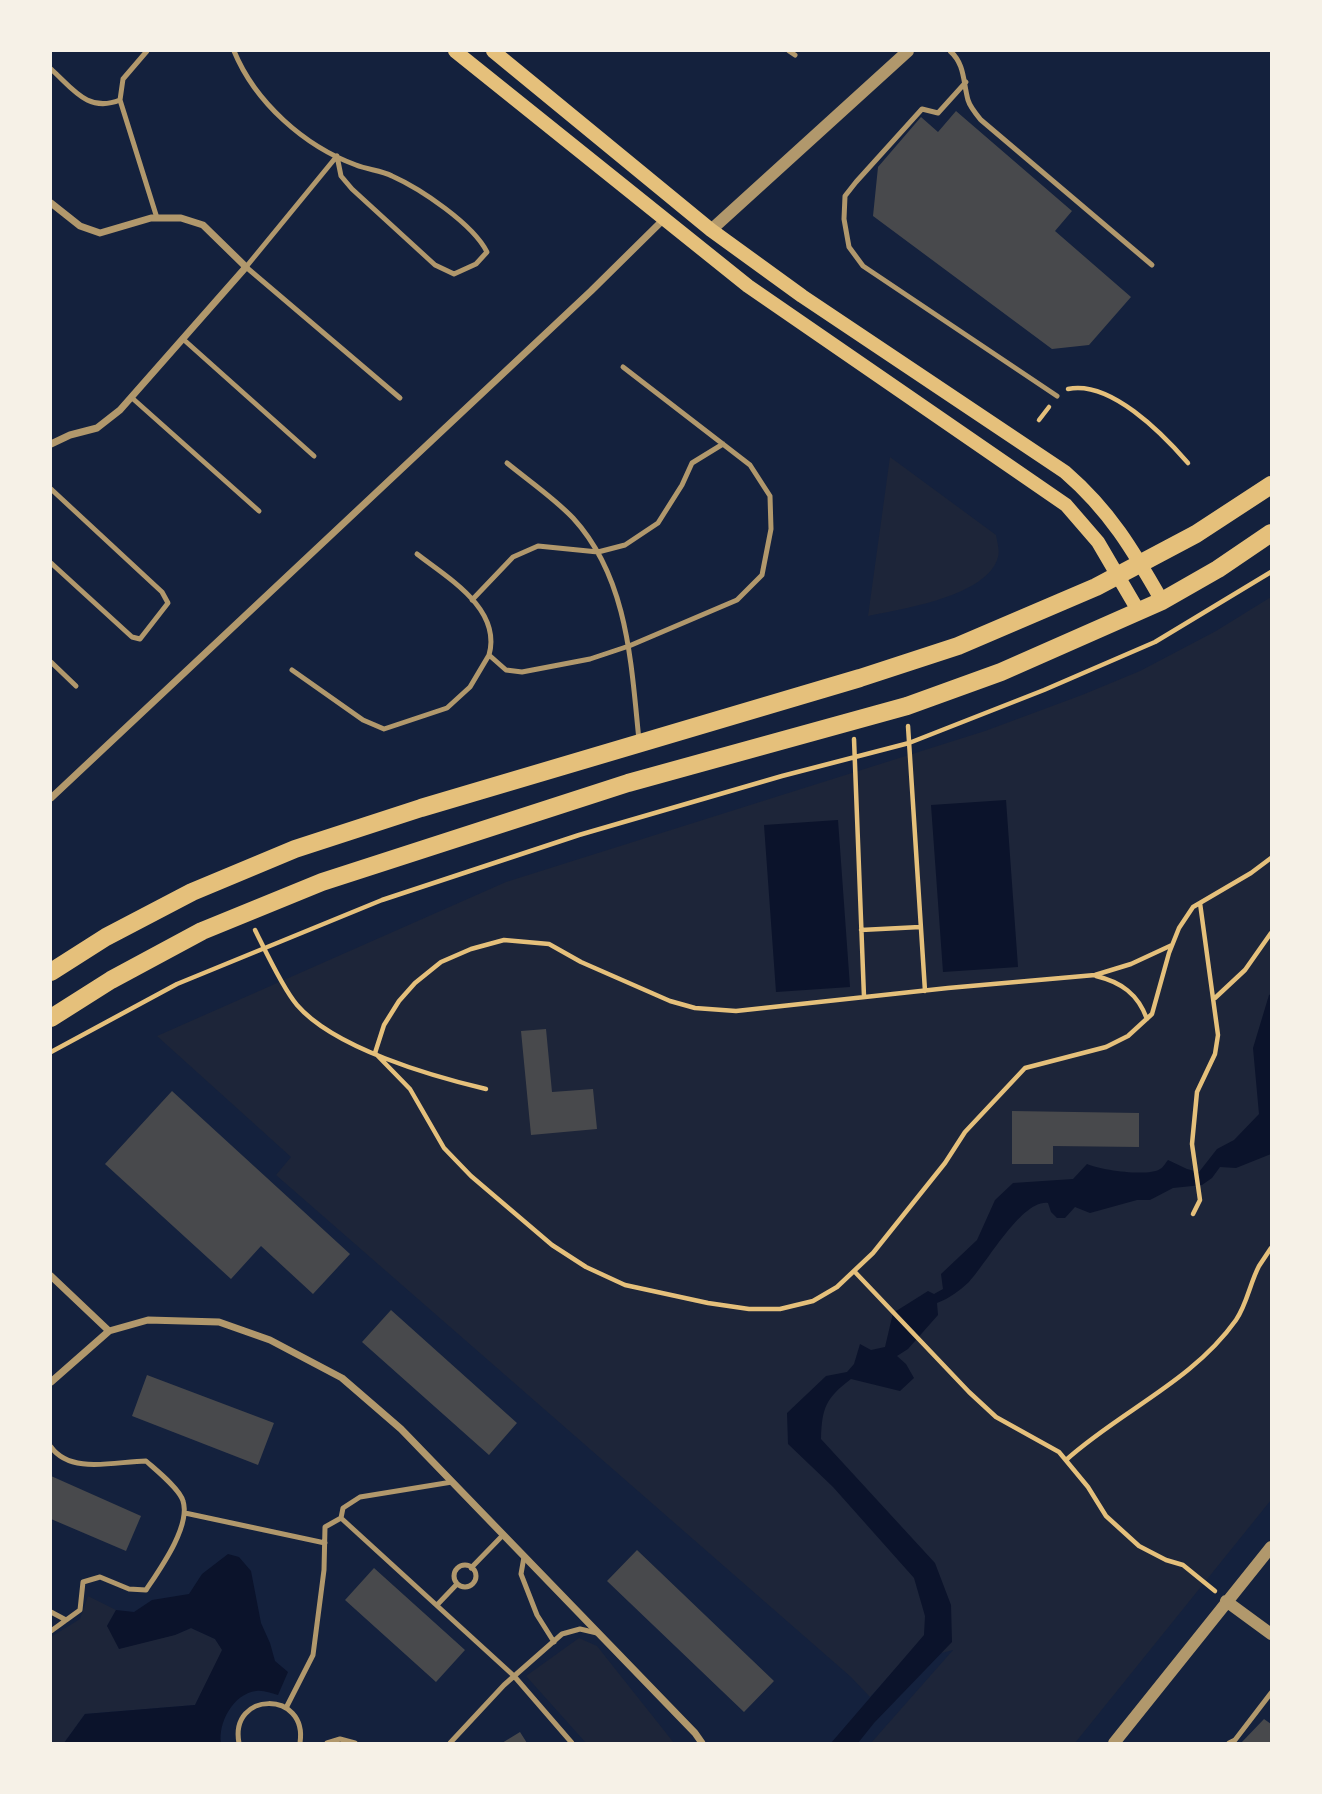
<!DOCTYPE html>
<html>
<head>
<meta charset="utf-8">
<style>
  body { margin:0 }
  #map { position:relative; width:1322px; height:1794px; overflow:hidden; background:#14213d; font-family:"IBM Plex Sans",sans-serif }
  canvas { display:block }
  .frame { position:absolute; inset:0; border:52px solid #f6f1e7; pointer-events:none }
</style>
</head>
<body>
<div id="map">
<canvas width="1322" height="1794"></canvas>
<div class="frame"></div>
</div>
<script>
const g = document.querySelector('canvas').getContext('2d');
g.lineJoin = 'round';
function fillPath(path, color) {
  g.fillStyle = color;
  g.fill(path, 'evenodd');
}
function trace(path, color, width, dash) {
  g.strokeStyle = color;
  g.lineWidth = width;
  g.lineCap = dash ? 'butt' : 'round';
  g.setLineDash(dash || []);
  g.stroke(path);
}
const green = new Path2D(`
  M890,457L996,535C997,541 1000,551 998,557C988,596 902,609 868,616Z
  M1271,597V1500L1075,1743H871L953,1650L900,1664L870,1697L851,1677L276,1175L291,1157L157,1036L506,882L985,731L1082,695L1140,671L1216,631Z
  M88,1596L116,1610L107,1626C143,1638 154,1645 191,1628L215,1639L223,1650L195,1705L85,1714L64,1743H51V1637L80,1619Z
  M579,1638L597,1646L674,1743H586L526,1676Z`);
const water = new Path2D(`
  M1006,800L1018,967L943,972L931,805Z
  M838,820L850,987L776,992L764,825Z
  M1271,994V1154L1236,1168L1220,1167L1212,1178L1202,1185L1173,1188L1150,1200H1137L1090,1213L1075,1207L1065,1218H1057L1051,1212L1048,1203C1022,1199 987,1263 969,1282C959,1291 950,1298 937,1303L938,1315L908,1349L897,1356L906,1364L914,1378L900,1391L851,1379C826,1398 822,1407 821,1439L935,1563L951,1605L952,1642L874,1723L858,1743H831L924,1635L925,1616L914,1578L833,1487L788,1444L787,1413L826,1376L847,1372L854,1364L860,1344L871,1350L885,1347L893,1313L928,1291L934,1294L943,1289L941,1274L977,1240L995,1200L1013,1183L1073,1179L1087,1164C1100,1170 1148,1177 1160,1169C1164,1167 1165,1163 1168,1160L1187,1169L1199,1172L1217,1149L1234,1140L1259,1114L1253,1048L1269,995Z
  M228,1554L239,1557L251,1571L261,1623L270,1643L275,1661L288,1672L278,1695C270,1693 264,1690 256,1691C233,1694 218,1723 221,1743H64L85,1714L195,1705L222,1650L215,1639L191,1628L175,1635L119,1649L107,1626L116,1610L134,1612L152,1600L189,1594L202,1574Z`);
const building = new Path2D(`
  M956,111L1072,211L1055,231L1131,297L1089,345L1052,349L873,216L878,167L921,117L938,132Z
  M546,1029L552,1092L593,1089L597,1129L531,1135L521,1031Z
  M172,1091L350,1254L313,1294L261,1246L231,1279L105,1164Z
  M1012,1111L1139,1113V1147L1053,1146V1164H1012Z
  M391,1310L517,1423L489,1455L362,1342Z
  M147,1375L274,1423L258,1465L132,1416Z
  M51,1476L141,1516L126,1551L51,1519Z
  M637,1550L774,1681L744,1712L607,1581Z
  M374,1568L465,1650L436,1682L345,1600Z
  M1264,1719L1271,1724V1743H1241Z
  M520,1732L527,1743H502Z`);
const path = new Path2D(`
  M1068,389C1110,380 1162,433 1188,463
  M1039,420L1049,407
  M908,726L925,991
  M854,739L864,997
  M255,930C265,950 283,989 297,1005C334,1048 431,1076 486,1089
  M861,930L920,927
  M1172,945L1131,964L1095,975L948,988L736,1011L695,1008L670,1001L581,962L549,944L504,940L471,949L441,962L415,983L399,1001L384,1025L375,1053L410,1089L444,1148L471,1176L552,1245L586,1267L625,1285L708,1303L749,1309H780L813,1301L837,1287L873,1253L945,1163L965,1132L1025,1068L1106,1047L1128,1036L1152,1014L1169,953L1179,928L1193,907L1251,873L1271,858
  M1096,976C1121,982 1138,994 1147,1019
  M1215,998L1245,970L1271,933
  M51,1052L177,984L382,900L579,835L782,776L909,743L1044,690L1155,642L1271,572
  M1193,1214L1200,1200L1192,1144L1197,1092L1215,1054L1218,1035L1200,903
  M854,1271L969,1392L996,1417L1059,1452L1088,1487L1106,1516L1139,1546L1166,1560L1183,1565L1215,1591
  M1066,1460C1120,1411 1192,1382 1236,1320C1247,1304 1250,1283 1259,1266C1263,1260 1267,1254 1271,1248`);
const service = new Path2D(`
  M147,51L123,79L120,100L157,218
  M234,51C255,102 304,146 356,165C368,170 381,170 392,176C421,189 473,224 487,252L476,264L454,274L435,265L352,189L341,176L337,156
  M789,51L795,55
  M950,51C965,64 963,82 968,100C970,107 976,114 981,120L1152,265
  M51,69C73,89 88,113 120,100
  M966,82L938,113L922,109L856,182L845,196L844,219L849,247L863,266L1057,396
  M337,156L246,267L400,398
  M183,339L314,456
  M131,397L259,511
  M507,463C529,481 554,498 573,518C628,578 631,663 639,740
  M51,489L162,592L168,603L140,639L132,637L51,563
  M417,554C448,578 502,609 489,655
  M472,600L513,557L538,546L598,552L625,545L658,523L682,485L692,463L723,444
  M51,662L76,686
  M292,670L363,720L384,729L447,708L470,687L489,655L506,670L522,672L590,659L629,646L737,600L762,575L771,529L770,496L750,465L623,367
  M51,1447C71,1475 117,1461 146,1461C156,1470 180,1489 183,1501C191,1526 160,1569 146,1590L129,1589L100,1577L83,1582L80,1610L51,1631
  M452,1482L360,1497L343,1508L341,1518L514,1676L572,1743
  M185,1513L325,1543
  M524,1557L521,1574L537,1615L554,1642
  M454 1576a11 11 0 1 1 22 0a11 11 0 1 1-22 0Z
  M471,1568L503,1535
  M437,1605L457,1584
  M51,1612L66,1620
  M286,1708L313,1655L324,1570L325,1527L341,1518
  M239,1743C229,1691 308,1690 300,1743
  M327,1743L340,1739L355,1743
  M450,1743L504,1685L562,1634L580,1629L597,1633
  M1229,1743L1235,1740L1271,1693`);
const minor = new Path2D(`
  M51,203L80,226L100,233L151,218H181L203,225L246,267L120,410L97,428L70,435L51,444
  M51,798L591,291L664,219
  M51,1276L109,1331L51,1382
  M109,1331L148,1320L219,1322L270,1340L342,1378L401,1429L695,1733L702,1743`);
const tertiary = new Path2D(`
  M711,230L908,51
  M1226,1601L1271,1634
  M1114,1743L1271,1547`);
const secondary = new Path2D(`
  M455,51L748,286L1066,505L1098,542L1139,612
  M493,51L711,230L802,296L1065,472C1110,511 1133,550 1162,601`);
const primary = new Path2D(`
  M51,972L106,937L192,892L295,849L421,808L860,678L958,646L1096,587L1196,534L1271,485
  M51,1018L111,980L202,931L322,882L628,783L907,706L1001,672L1162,601L1218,569L1271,533`);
fillPath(green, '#1d2539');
fillPath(water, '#0b132b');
fillPath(building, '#48494c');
trace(path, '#e5c07b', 4.5);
trace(service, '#b1986c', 5);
trace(minor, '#b1986c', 7);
trace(tertiary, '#b1986c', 12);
trace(secondary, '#e5c07b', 14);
trace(primary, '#e5c07b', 18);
</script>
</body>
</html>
